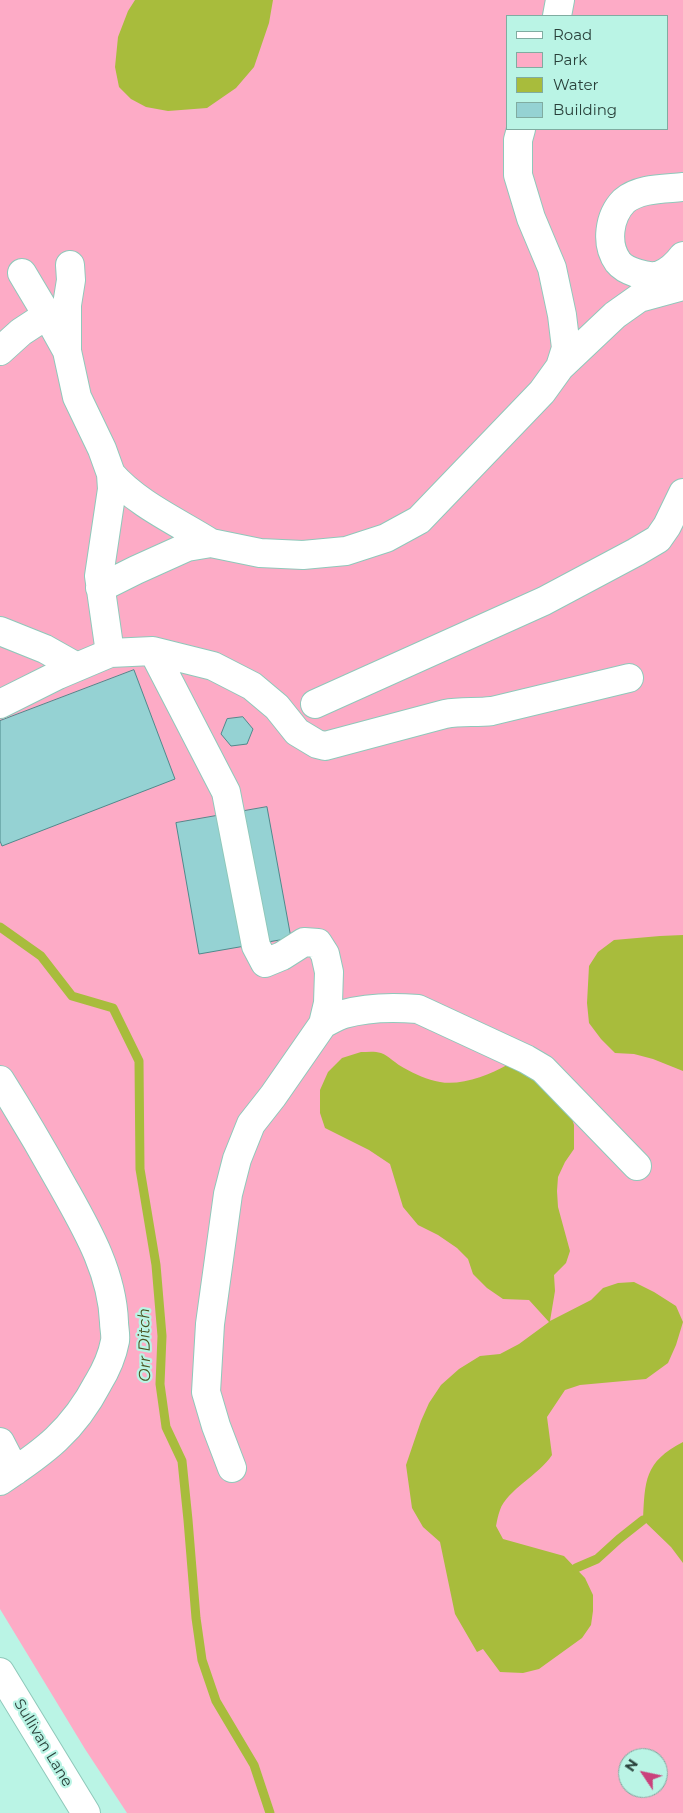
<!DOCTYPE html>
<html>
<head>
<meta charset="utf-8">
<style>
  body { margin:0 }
  #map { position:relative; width:683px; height:1813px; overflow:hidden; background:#baf4e5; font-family:Montserrat,sans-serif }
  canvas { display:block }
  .legend { position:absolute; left:506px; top:15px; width:162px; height:115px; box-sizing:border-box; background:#baf4e5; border:1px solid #80aca1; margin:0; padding:6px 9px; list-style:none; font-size:15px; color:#29403a }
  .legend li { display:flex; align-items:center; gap:10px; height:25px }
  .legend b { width:25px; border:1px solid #80aca1 }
  .north { position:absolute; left:618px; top:1748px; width:50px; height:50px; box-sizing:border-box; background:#baf4e5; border:1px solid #80aca1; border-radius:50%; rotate:304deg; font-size:14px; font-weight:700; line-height:20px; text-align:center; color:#29403a }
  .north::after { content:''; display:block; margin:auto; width:18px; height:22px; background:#ca417c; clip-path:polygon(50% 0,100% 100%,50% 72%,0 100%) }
</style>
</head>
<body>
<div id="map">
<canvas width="683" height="1813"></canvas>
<ul class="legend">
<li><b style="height:6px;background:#fff"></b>Road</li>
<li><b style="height:14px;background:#fdabc6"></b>Park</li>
<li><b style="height:14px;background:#a8bc3c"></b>Water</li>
<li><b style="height:14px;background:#95d2d3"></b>Building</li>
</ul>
<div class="north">N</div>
</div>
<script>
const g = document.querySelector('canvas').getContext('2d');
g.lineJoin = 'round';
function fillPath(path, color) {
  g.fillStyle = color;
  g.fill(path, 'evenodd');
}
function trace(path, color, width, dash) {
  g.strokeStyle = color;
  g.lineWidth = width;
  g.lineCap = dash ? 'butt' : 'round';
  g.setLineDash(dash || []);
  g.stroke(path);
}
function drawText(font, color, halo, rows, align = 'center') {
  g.font = font + ' Montserrat,sans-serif';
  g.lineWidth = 4.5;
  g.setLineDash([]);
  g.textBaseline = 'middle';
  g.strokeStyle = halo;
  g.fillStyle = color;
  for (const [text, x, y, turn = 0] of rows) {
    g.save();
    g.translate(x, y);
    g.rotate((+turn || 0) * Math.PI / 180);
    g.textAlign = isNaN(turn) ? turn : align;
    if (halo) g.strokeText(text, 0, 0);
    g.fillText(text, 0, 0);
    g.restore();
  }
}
const green = new Path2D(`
  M0,0H683V1813H127L85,1749L0,1609ZM507,16H667V129H507ZM628,1758H658V1788H628Z`);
const water = new Path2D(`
  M135,0H273L269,23L254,67L236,88L207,108L168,111L146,107L131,99L119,87L115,67L118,37L128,11Z
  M683,935V1071L653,1059L634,1054L615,1053L601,1039L589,1023L587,1003L589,966L598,952L614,940L660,936Z
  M361,1052C367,1052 375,1051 381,1053C389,1056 396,1064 404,1068C415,1074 427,1080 440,1082C461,1086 489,1075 507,1065L526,1070L568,1106L574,1125V1149L565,1162L558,1177L557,1191L558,1207L570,1251L566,1263L554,1275L555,1291L550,1321L591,1300L603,1288L618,1283L634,1282L654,1292L676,1306L683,1322L676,1345L668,1363L646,1379L580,1385L565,1390L547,1417L552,1455C539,1475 507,1490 500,1510C498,1515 497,1521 496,1526L503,1539L564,1556L585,1578L593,1595V1611L591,1625L582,1638L539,1669L523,1673L500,1672L483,1649L477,1652L455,1614L440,1542L423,1527L412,1508L406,1465L421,1421L429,1403L441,1385L459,1369L480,1356L500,1354L519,1344L549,1322L529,1300L503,1299L487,1288L473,1274L468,1259L457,1248L438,1235L418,1225L403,1207L390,1164L369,1150L325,1128L320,1113V1090L328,1072L342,1058Z
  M683,1442V1563L671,1547L643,1520C645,1481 644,1462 683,1442Z`);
const stream = new Path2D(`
  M0,927L41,956L72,996L113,1008L139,1061L140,1169L156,1265L162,1336L160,1384L166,1427L182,1461L188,1520L196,1618L202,1660L216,1701L254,1765L270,1813
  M576,1568L597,1559L619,1539L643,1520`);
const building = new Path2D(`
  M134,670L175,779L2,846L0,841V721Z
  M243,717L253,729L247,744L231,746L221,734L227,719Z
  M267,807L291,938L199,954L176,823Z`);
const minor = new Path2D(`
  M557,16L560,0
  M683,187C664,189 639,188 624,201C609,216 605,244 618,262C625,271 648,279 660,275C670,271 677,264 683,256
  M22,273L47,315
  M67,350V305L71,280L70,265
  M0,351L21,332L47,315L67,351L77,397L102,449L111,474L112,489L99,576L110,653
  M560,367L615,315L639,298L683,286
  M211,543L260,553L303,555L346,551L386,538L419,520L542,392L560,367L566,348L562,315L552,268L531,218L518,175V140L521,129
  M100,588L136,570L187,547L211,543C178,522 137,504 111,474
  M0,631L45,649L77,667
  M153,651L226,792L256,946L265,963L282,956L304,942L318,943L325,954L329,972L328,1003L323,1024L273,1096L251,1124L237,1159L228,1194L210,1324L206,1392L216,1426L232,1468
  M0,704L58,675L110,653L153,651L213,666L252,686L277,707L297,732L317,744L325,746L445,714C461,711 476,713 492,711L629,678
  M315,704L544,601L636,552L658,539L667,526L683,493
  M323,1024C329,1021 337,1016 344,1014C368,1007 394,1007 418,1009L526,1059L543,1069L637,1166
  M0,1080C22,1115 42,1149 62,1185C86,1228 112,1271 114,1322C114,1328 116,1335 115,1341C112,1357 106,1370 98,1383C73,1431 44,1452 0,1481
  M0,1442L15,1471
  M0,1672L86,1813`);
const streetNames = [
  ["Sullivan Lane",43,1743,59]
];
const waterNames = [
  ["Orr Ditch",145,1345,-91]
];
fillPath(green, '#fdabc6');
fillPath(water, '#a8bc3c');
trace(stream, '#a8bc3c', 9);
fillPath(building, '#95d2d3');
trace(building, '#4f8a8c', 1);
trace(minor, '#8fc8ba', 30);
trace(minor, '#fff', 28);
drawText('15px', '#29403a', '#baf4e5', streetNames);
drawText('italic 16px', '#4a5321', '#baf4e5', waterNames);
</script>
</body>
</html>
